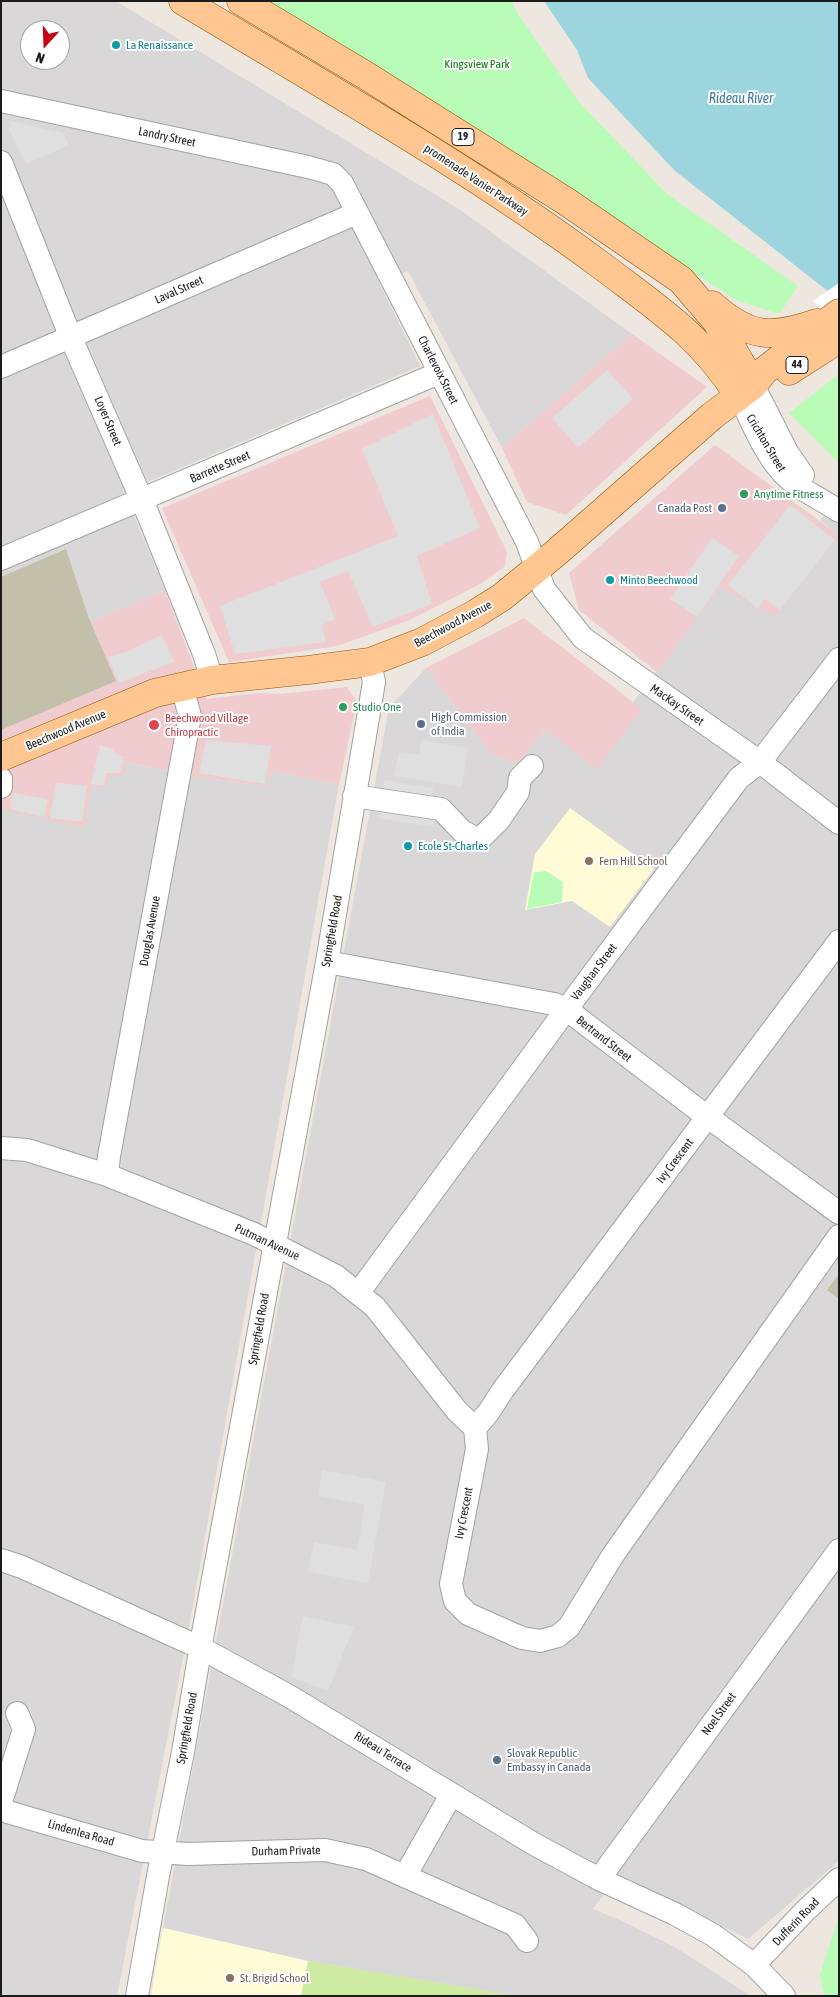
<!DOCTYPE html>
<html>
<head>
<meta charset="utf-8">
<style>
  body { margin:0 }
  #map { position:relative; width:840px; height:1997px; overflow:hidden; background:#ede7df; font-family:"Asap Condensed",sans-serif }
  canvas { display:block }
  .frame { position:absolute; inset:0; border:2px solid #1b1b1b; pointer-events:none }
  .north { position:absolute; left:20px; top:20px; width:50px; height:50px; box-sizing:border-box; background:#fff; border:1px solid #a4a4a4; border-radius:50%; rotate:200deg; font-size:14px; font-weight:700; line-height:20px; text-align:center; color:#1b1b1b }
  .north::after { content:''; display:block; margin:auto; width:18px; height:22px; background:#c50012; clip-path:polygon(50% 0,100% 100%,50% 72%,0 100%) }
</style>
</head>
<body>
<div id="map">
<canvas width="840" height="1997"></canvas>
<div class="frame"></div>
<div class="north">N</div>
</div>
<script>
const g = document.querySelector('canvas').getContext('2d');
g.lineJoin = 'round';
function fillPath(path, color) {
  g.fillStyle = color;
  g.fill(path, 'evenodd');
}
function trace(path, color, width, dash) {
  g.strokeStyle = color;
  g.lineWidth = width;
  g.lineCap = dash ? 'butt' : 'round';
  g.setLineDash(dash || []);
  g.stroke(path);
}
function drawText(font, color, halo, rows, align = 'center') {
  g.font = font + ' "Asap Condensed",sans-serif';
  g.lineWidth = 4;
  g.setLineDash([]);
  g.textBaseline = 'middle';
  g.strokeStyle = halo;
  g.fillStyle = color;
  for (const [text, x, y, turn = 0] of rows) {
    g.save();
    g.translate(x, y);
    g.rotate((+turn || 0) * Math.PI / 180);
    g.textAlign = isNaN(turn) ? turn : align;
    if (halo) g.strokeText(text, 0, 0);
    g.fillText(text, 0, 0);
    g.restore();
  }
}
const residential = new Path2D(`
  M1,1H116L459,209L632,334L502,448L408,271L379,282L420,366L124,492L165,590L91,622L116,681L1,730ZM30,30H60V60H30Z
  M839,499V535L820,520Z
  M839,536V1861L748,1939L618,1874L593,1909L618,1919L673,1946L751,1996H517L308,1961L163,1928L389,708L426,668L491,754L517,763L545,730L641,709L633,702L720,587Z
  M125,762L191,776L265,786L272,771L339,784L189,1627L117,1996H1V805L8,811L91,787L110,775Z`);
const commercial = new Path2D(`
  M632,334L707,387L566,515L527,502L502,448Z
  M430,396L507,552L505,566L482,583L410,620L337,646L229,662L162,508Z
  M715,445L839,535L775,617L720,587L657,672L579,610L569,573Z
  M165,590L206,699L258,693L279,694L347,687L357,702L339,784L272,771L265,786L191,776L126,762L123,776L110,775L106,788L91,787L84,827L8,811L1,805V730L116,681L91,622Z
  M524,618L642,709L597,769L545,730L517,763L491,754L426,668Z`);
const education = new Path2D(`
  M570,808L654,869L610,927L572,901L525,910L535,854Z
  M163,1928L308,1961L301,1996H151Z`);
const construction = new Path2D(`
  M66,549L88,616L116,681L1,730V577Z
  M839,1274V1299L827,1290Z`);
const grass = new Path2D(`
  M308,1961L517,1996H301Z`);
const park = new Path2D(`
  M258,1H512L516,11L579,102L667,194L798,286L779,314L736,300L541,174Z
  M839,374V463L789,413Z
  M546,871L563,882L562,902L527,909L534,872Z
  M839,1916V1996H824L820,1975Z`);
const parking = new Path2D(`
  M11,121L63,133L69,145L26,164L9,130Z
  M607,370L633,399L578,448L552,418Z
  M433,414L480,528L417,556L432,604L373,627L348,571L320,582L335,619L322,625L326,642L235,654L220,606L398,536L362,449Z
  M790,505L835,540L780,610L765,599L758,609L728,585Z
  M712,538L739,556L697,617L670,599Z
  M162,635L174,662L119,683L108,657L126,652Z
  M206,740L271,746L265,784L199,773Z
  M421,740L468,748L462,787L394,776L399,752L419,755Z
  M100,745L113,749L114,753L124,757L120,773H107L104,786L91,784Z
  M384,780L433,788L432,799L438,800L434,827L378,818Z
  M56,783L87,786L82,822L50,818Z
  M13,793L48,799L44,817L10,809Z
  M322,1470L386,1482L368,1583L308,1572L314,1542L357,1550L365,1505L318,1496Z
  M303,1616L354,1627L328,1691L291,1677Z`);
const water = new Path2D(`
  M544,1H839V300L674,170L588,78L577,50Z`);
const pier = new Path2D(`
  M839,283V323L813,301Z`);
const minor = new Path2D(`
  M1,101L308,167L333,174L342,183L527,542L544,589L583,638L760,762L839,823
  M1,162L71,338L147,512L204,654L212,680
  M1,367L357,213
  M753,385L787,452L803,475
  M739,396C753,423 766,459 789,479C804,492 823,500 839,511
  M1,559L439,373
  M1,779V787
  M354,796L441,809L462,831L477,839L482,837L499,820L518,792L520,778L532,766
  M839,941L503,1390L488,1413L475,1428L477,1449L451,1584L455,1601L468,1614L522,1638L540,1641L558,1636L569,1627L613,1555L839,1236
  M327,962L554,1004L566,1009L697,1109L839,1213
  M1,1148L27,1150L107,1175L254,1234L336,1276L375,1307L457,1411L475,1428
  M107,1175L109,1156L190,716L182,687
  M359,1292L557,1022L739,778L760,762L839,659
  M1,1560L22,1567L201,1648L289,1696L534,1844L599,1879L675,1914L713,1935L754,1965L784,1996
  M1,1802L24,1729L17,1713
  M1,1810L142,1851L188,1854L325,1850L366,1859L515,1925L527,1941
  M405,1876L451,1795
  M599,1879L839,1550
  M754,1965L804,1912L839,1879
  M137,1996L158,1876L183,1752L203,1633L327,962L374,682L370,662`);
const major = new Path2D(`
  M183,1C326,87 472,169 606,269C660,310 702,337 739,396
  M241,1L365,75L564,200L681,280L717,322L753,385
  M712,305C749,338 771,339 817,323
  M789,371L839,339
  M1,757L155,693L212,680L308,670L370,662L422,642L475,614L502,597L557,552L712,416L753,385L764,371L839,313`);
const markers = [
  [116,45,5,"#0f9aa8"],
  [744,494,5,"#2e9e5b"],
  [722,508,5,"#5c6f8a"],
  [610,580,5,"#0f9aa8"],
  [343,707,5,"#2e9e5b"],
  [421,724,5,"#5c6f8a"],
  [154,725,6,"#e0444e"],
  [408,846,5,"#0f9aa8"],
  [589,861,5,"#8d6e63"],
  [497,1760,5,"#5c6f8a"],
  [230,1978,5,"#8d6e63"]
];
const shields = [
  [463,137,22],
  [797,365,22]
];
const shieldNames = [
  ["19",463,137],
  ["44",797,365]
];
const cultureNames = [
  ["La Renaissance",126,45],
  ["Minto Beechwood",620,580],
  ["Ecole St-Charles",418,846]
];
const parkNames = [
  ["Kingsview Park",477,64]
];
const streetNames = [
  ["Landry Street",167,137,12],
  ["promenade Vanier Parkway",476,180,33],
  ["Laval Street",179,290,-24],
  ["Charlevoix Street",438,370,63],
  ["Loyer Street",108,421,67],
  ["Crichton Street",766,443,59],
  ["Barrette Street",220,467,-23],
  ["Beechwood Avenue",453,624,-28],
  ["MacKay Street",677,705,35],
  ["Beechwood Avenue",66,730,-23],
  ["Douglas Avenue",150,931,-80],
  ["Springfield Road",332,931,-80],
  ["Vaughan Street",594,972,-53],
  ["Bertrand Street",604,1039,38],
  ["Ivy Crescent",675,1161,-53],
  ["Putman Avenue",267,1242,25],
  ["Springfield Road",259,1329,-80],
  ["Ivy Crescent",464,1513,-79],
  ["Noel Street",719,1714,-54],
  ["Springfield Road",187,1728,-80],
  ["Rideau Terrace",383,1752,32],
  ["Lindenlea Road",81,1833,16],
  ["Durham Private",286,1851,-1],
  ["Dufferin Road",796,1922,-46]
];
const leisureNames = [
  ["Anytime Fitness",754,494],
  ["Studio One",353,707]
];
const serviceNames = [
  ["Canada Post",712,508,"right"],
  ["High Commission",431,717],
  ["of India",431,731],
  ["Slovak Republic",507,1753],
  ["Embassy in Canada",507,1767]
];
const healthNames = [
  ["Beechwood Village",165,718],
  ["Chiropractic",165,732]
];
const educationNames = [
  ["Fern Hill School",599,861],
  ["St. Brigid School",240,1978]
];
const waterNames = [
  ["Rideau River",741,99]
];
fillPath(residential, '#d9d7d8');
fillPath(commercial, '#f0ccce');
fillPath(education, '#fffbd6');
fillPath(construction, '#c2c0aa');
fillPath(grass, '#cdeca1');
fillPath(park, '#b8fcb7');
fillPath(parking, '#dfdfdf');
fillPath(water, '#9cd5de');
fillPath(pier, '#fff');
trace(minor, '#a2a2a2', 24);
trace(major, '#915400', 29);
trace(minor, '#fff', 22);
trace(major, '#ffc692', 28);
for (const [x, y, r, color] of markers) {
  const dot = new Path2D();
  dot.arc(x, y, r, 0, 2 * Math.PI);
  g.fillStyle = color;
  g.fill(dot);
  trace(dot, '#fff', 2);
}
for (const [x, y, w] of shields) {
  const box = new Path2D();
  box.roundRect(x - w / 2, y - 8.5, w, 17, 4);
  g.fillStyle = '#fff';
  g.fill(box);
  trace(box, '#1b1b1b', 1);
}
drawText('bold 11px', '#1b1b1b', null, shieldNames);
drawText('12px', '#0d838f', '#fff', cultureNames, 'left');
drawText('12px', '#067d05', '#fff', parkNames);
drawText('12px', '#1b1b1b', '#fff', streetNames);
drawText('12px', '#27864d', '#fff', leisureNames, 'left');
drawText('12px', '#4e5e75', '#fff', serviceNames, 'left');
drawText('12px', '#be3a42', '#fff', healthNames, 'left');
drawText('12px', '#785e54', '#fff', educationNames, 'left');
drawText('italic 14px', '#3e789f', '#fff', waterNames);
</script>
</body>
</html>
